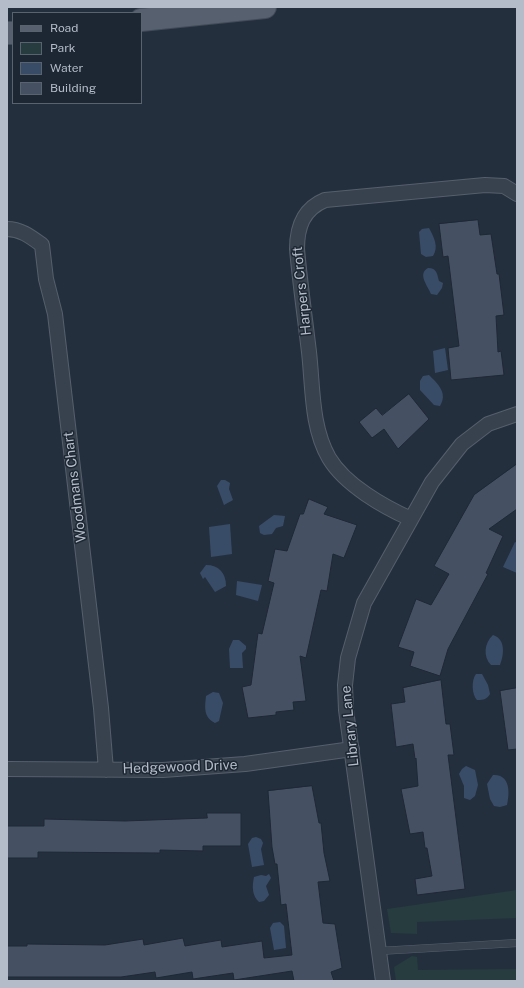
<!DOCTYPE html>
<html>
<head>
<meta charset="utf-8">
<style>
  body { margin:0 }
  #map { position:relative; width:524px; height:988px; overflow:hidden; background:#242f3e; font-family:"Public Sans",sans-serif }
  canvas { display:block }
  .frame { position:absolute; inset:0; border:8px solid #b4bcc9; pointer-events:none }
  .legend { position:absolute; left:12px; top:12px; width:130px; height:92px; box-sizing:border-box; background:#1d2633; border:1px solid #59626f; margin:0; padding:5px 7px; list-style:none; font-size:12px; color:#b4bcc9 }
  .legend li { display:flex; align-items:center; gap:8px; height:20px }
  .legend b { width:20px; border:1px solid #59626f }
</style>
</head>
<body>
<div id="map">
<canvas width="524" height="988"></canvas>
<div class="frame"></div>
<ul class="legend">
<li><b style="height:5px;background:#56606e"></b>Road</li>
<li><b style="height:11px;background:#263c3f"></b>Park</li>
<li><b style="height:11px;background:#394c67"></b>Water</li>
<li><b style="height:11px;background:#455162"></b>Building</li>
</ul>
</div>
<script>
const g = document.querySelector('canvas').getContext('2d');
g.lineJoin = 'round';
function fillPath(path, color) {
  g.fillStyle = color;
  g.fill(path, 'evenodd');
}
function trace(path, color, width, dash) {
  g.strokeStyle = color;
  g.lineWidth = width;
  g.lineCap = dash ? 'butt' : 'round';
  g.setLineDash(dash || []);
  g.stroke(path);
}
function drawText(font, color, halo, rows, align = 'center') {
  g.font = font + ' "Public Sans",sans-serif';
  g.lineWidth = 3;
  g.setLineDash([]);
  g.textBaseline = 'middle';
  g.strokeStyle = halo;
  g.fillStyle = color;
  for (const [text, x, y, turn = 0] of rows) {
    g.save();
    g.translate(x, y);
    g.rotate((+turn || 0) * Math.PI / 180);
    g.textAlign = isNaN(turn) ? turn : align;
    if (halo) g.strokeText(text, 0, 0);
    g.fillText(text, 0, 0);
    g.restore();
  }
}
const green = new Path2D(`
  M517,890V918L417,922V934L391,933L387,909Z
  M412,956L417,957L418,970L517,969V981H396L394,967Z`);
const water = new Path2D(`
  M429,228C434,237 439,247 433,256L426,257L421,254L419,232L422,229Z
  M428,268C437,268 437,274 439,281L443,283L442,288L437,295L431,294C428,286 417,274 428,268Z
  M445,348L448,370L435,373L433,351Z
  M429,375C438,384 448,393 440,406L434,405L420,390V381L423,376Z
  M221,480H225L230,483L229,489L233,500L224,505L217,486Z
  M274,515L285,516L283,526L276,528L272,534L264,535L260,533L259,526Z
  M230,524L232,554L211,557L209,527Z
  M515,542L517,543V573L503,567Z
  M206,565C219,565 226,573 226,586L215,592L205,577L203,579L200,573Z
  M237,581L262,585L258,601L236,595Z
  M493,635C506,639 504,655 500,665H491C483,657 484,643 493,635Z
  M233,640H239L246,646V649L242,653L243,668H230L229,649Z
  M476,674H482L488,685L490,694C487,699 484,700 477,700C472,695 471,680 476,674Z
  M213,692L219,693L223,703L219,721L215,723C203,717 205,707 206,696Z
  M466,766L475,770L478,785L475,796L470,800L464,798V786L459,774L462,769Z
  M493,775C510,774 510,792 507,805L500,807L494,806L490,799L487,784Z
  M256,837L261,839L263,843L261,849L264,865L252,867L248,844L252,838Z
  M269,874L271,878L266,886L269,895L264,901L259,902C252,896 252,886 254,877L261,875L266,876Z
  M280,922L284,926L286,948L274,950L270,928L273,923Z`);
const building = new Path2D(`
  M478,220L480,235L491,234L497,274H499L504,315L496,316L498,352L501,351L504,375L451,380L448,348L459,346L448,256L443,257L439,224Z
  M409,394L429,419L398,449L384,429L372,438L359,422L376,408L382,415Z
  M517,464V509L489,529L503,536L486,573L488,574L448,649L440,676L410,666L414,652L398,647L416,599L431,605L449,574L434,566L474,495Z
  M309,499L328,507L324,514L357,525L344,558L333,554L327,591L321,590L306,658L300,656L306,701L293,702L294,710L276,712V715L248,718L242,687L251,685L258,633L262,634L274,583L268,581L275,549L287,551L300,514H303Z
  M441,680L446,724H450L454,755H448L465,889L417,895L415,879L432,876L427,848H425L423,832L410,834L401,789L418,786L416,758L415,759L413,744L396,747L391,704L405,702L403,688Z
  M517,688V749L508,750L500,691Z
  M312,786L319,823H321L324,853L330,881L318,882L323,923L335,924L342,968L331,972L334,981H294L292,971L234,980L233,973L193,979L192,972L156,978L155,972L121,977H7V946H27V944L105,945L143,939L144,945L183,938L185,946L221,940L222,947L262,941L264,958L292,955L286,904L281,905L277,864H275L272,847L268,791Z
  M207,813H241V846H203V851L160,850V853L38,852V858H7V826H44V819L125,821L207,818Z`);
const lane = new Path2D(`
  M379,951L517,943`);
const street = new Path2D(`
  M7,229C21,229 31,237 42,245L46,279L55,314L101,708L106,770
  M411,519C384,507 345,485 329,458C311,427 313,387 309,352C305,318 300,283 297,249C297,227 303,209 325,200L485,185L504,186L517,194
  M7,769L163,770L245,764L352,749
  M383,981L346,710L345,685L348,658L364,603L432,482L462,444L488,424L517,414`);
const primary = new Path2D(`
  M141,20L265,7
  M7,33H13`);
const streetNames = [
  ["Harpers Croft",302,291,-96],
  ["Woodmans Chart",75,487,-97],
  ["Library Lane",350,726,-96],
  ["Hedgewood Drive",180,767,-2]
];
fillPath(green, '#263c3f');
fillPath(water, '#394c67');
fillPath(building, '#455162');
trace(building, '#1f2835', 1);
trace(lane, '#565f6c', 8);
trace(street, '#565f6c', 16);
trace(primary, '#414a57', 24);
trace(lane, '#38414e', 7);
trace(street, '#38414e', 14);
trace(primary, '#56606e', 22);
drawText('14px', '#b4bcc9', '#1d2633', streetNames);
</script>
</body>
</html>
